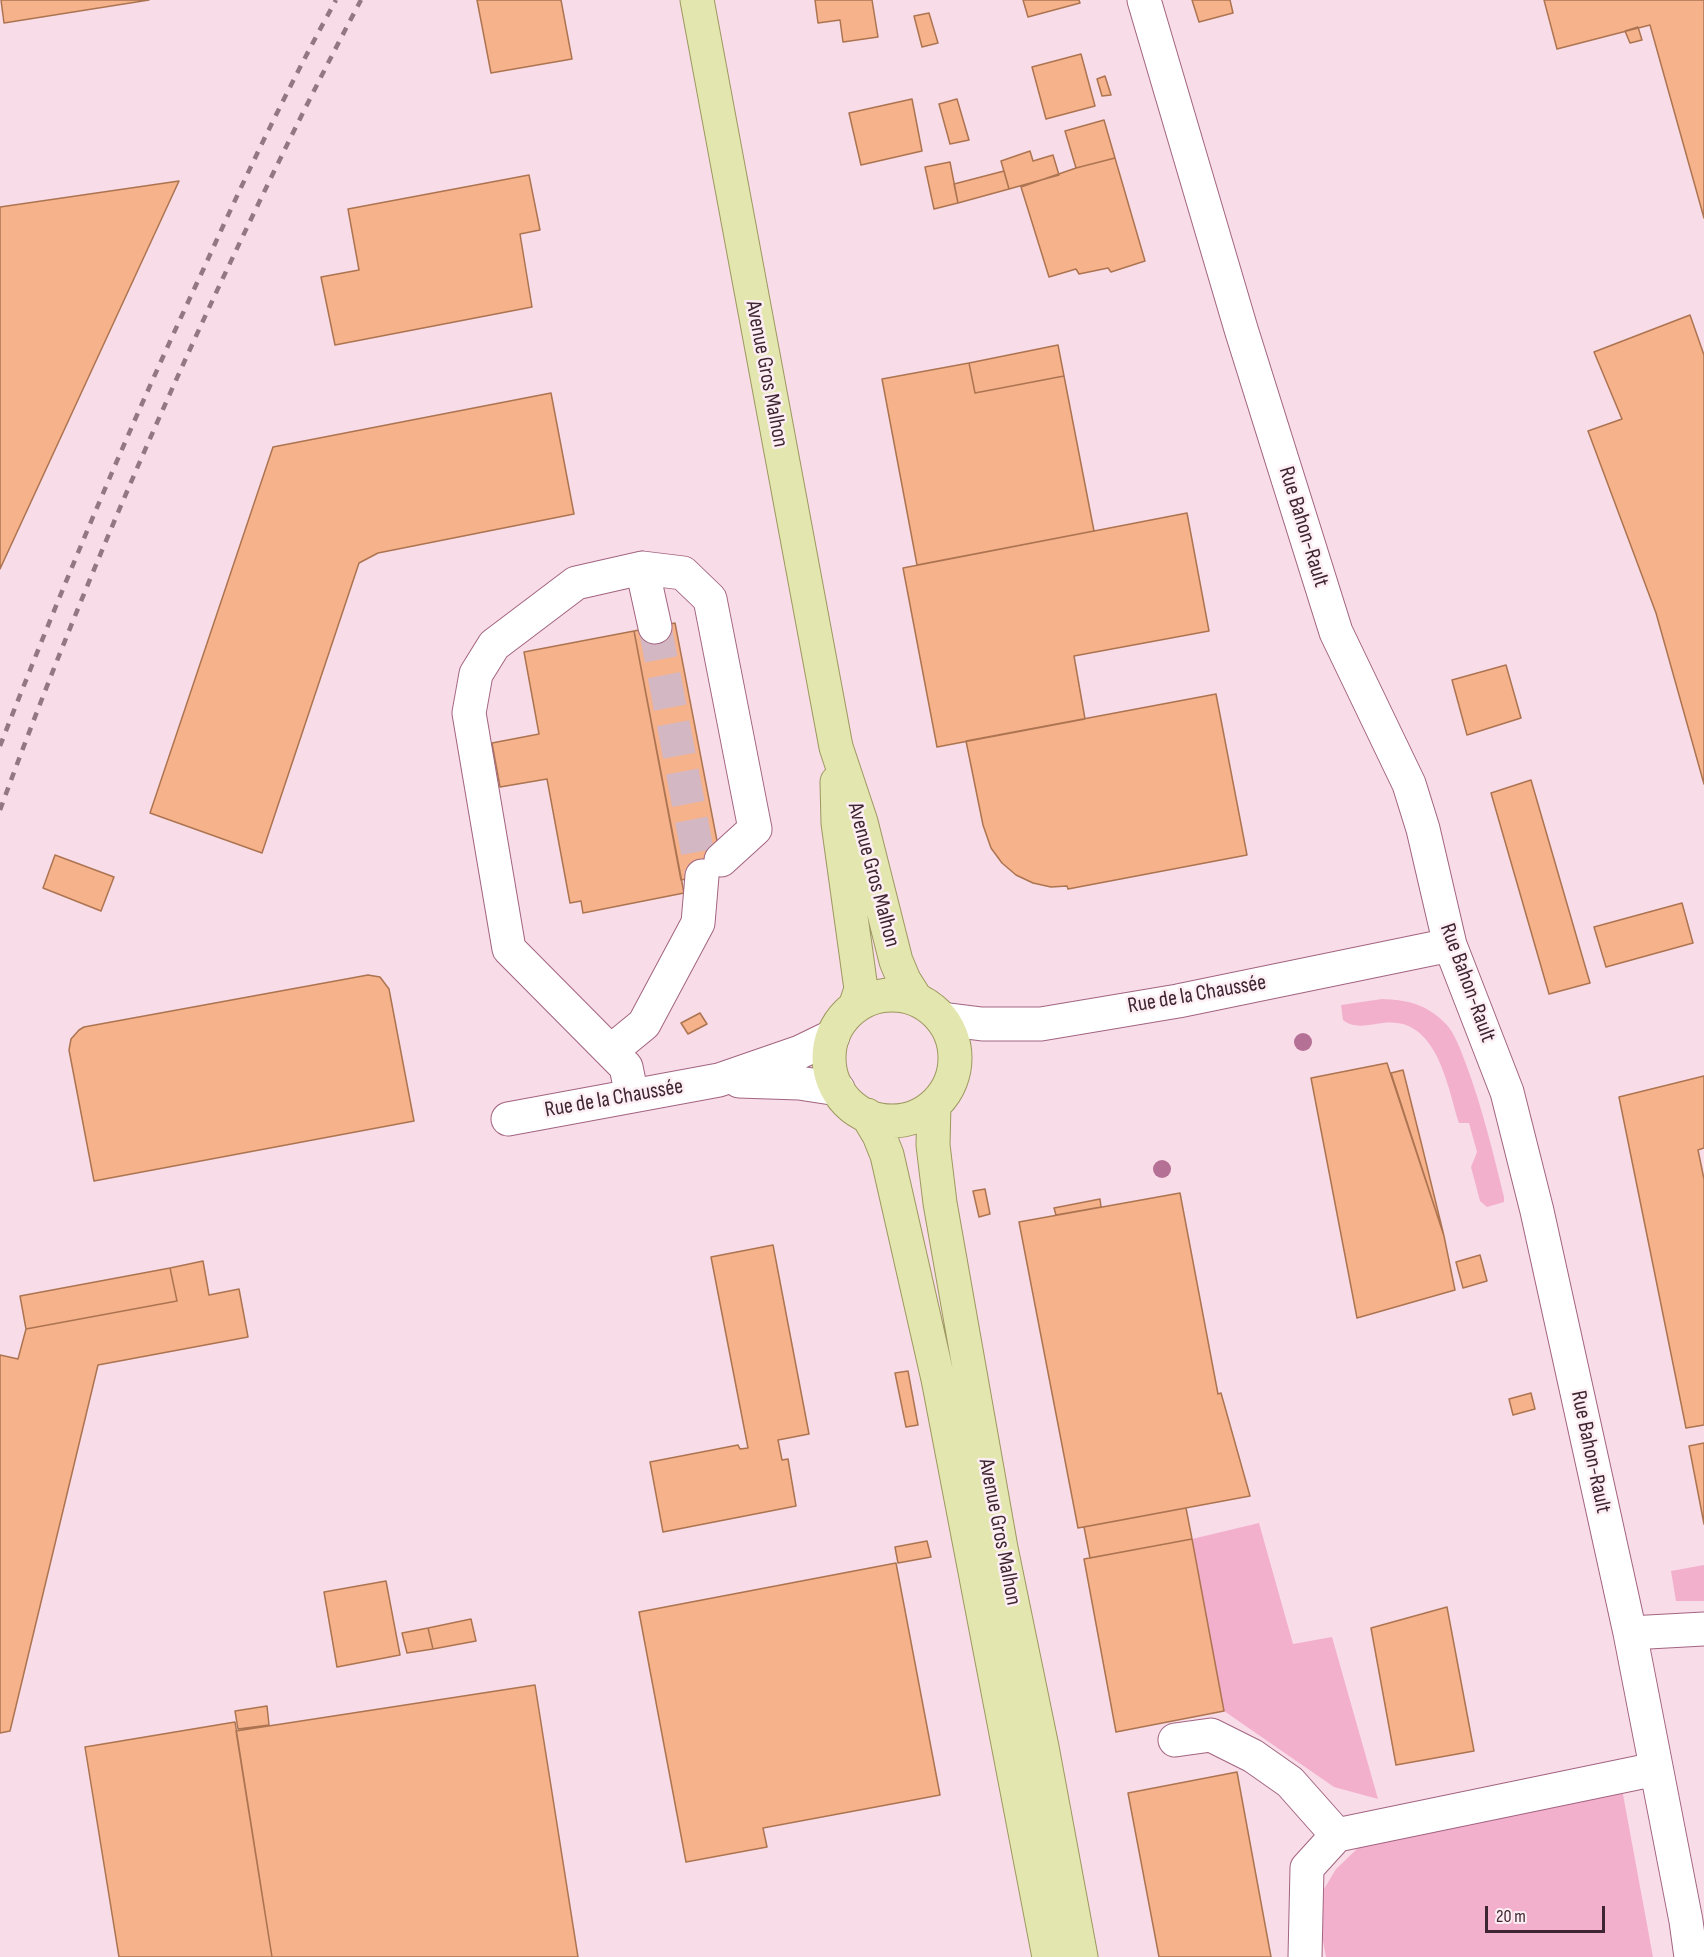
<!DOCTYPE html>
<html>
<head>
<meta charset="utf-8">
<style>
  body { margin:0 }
  #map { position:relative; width:1704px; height:1957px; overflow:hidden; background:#f8dce7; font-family:"Sofia Sans Condensed",sans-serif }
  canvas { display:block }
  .scale { position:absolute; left:1485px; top:1906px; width:120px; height:27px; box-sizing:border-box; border:3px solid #3f2531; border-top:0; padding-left:8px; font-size:18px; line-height:21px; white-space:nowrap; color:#3f2531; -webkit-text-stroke:4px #fceef3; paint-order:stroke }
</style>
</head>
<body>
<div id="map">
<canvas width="1704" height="1957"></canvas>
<div class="scale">20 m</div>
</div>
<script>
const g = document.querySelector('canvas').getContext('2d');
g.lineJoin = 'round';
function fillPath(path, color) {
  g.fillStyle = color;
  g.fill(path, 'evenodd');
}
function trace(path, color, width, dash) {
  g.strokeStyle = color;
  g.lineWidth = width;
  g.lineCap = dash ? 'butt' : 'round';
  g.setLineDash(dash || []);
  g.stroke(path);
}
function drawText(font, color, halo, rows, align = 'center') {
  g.font = font + ' "Sofia Sans Condensed",sans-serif';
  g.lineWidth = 5;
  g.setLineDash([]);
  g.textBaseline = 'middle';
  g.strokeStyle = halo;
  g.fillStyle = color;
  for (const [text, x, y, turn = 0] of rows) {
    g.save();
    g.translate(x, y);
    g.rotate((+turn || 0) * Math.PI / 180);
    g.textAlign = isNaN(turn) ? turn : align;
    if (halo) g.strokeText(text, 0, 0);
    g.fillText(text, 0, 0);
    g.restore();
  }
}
const green = new Path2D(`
  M1382,999C1408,1000 1426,1004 1445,1023C1455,1033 1461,1051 1466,1064C1482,1107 1493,1152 1504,1197V1202L1487,1207L1480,1201L1471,1167L1477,1152L1469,1123H1459C1447,1085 1437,1016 1383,1023C1368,1025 1354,1029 1343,1020L1341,1005Z
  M1259,1523L1293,1644L1332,1637L1378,1799L1334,1787L1224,1711L1192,1539Z
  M1704,1565V1601H1676L1671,1571Z
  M1622,1789L1653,1957H1326L1321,1931L1324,1889L1336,1869L1358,1848L1443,1825Z`);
const building = new Path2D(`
  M1,0H149L4,23Z
  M477,0H561L572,59L491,73Z
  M815,0H872L878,37L843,42L840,20L818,23Z
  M1023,0H1079L1080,3L1028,17Z
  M1192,0H1230L1233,13L1199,22Z
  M1544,0H1704V218L1650,25L1557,49Z
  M929,13L938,43L922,47L914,16Z
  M1638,27L1642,40L1630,43L1625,31Z
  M1081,54L1095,106L1046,119L1032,67Z
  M1105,76L1111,95L1102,96L1097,79Z
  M912,99L922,151L861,165L849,113Z
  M957,99L969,140L950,144L939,104Z
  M1104,120L1115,158L1076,168L1065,131Z
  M1030,151L1033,161L1053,155L1059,175L1009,189L1001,161Z
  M1115,158L1145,261L1111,272L1108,268L1079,274L1076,269L1049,277L1021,187L1076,168Z
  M950,162L958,203L934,209L925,167Z
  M1004,171L1009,189L958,203L954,184Z
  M529,175L540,230L520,234L532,307L335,345L321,277L359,270L348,209Z
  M179,181L0,569V207Z
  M1690,315L1704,355V784L1656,613L1588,431L1622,419L1594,352Z
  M1058,345L1064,376L975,393L969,363Z
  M969,363L975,393L1064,376L1094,531L917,565L882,379Z
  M551,393L574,514L378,553L359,563L262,853L150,813L273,447Z
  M1187,513L1209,631L1074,656L1085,719L937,747L903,568Z
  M675,623L723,872L681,880L634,631Z
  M634,631L684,893L583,913L581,901L570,903L547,779L500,787L492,743L539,734L524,652Z
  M1506,665L1521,718L1467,735L1452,680Z
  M1216,694L1247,855L1068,889L1067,886L1051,887L1033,883L1016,875L1002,863L991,848L983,825L966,741Z
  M1531,780L1590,983L1549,994L1491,793Z
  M55,855L114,877L101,911L43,888Z
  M1682,903L1693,943L1606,967L1594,927Z
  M368,975L380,977L389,989L414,1121L94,1181L69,1050L71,1039L79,1030L84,1027Z
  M700,1013L707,1024L688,1034L681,1023Z
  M1387,1063L1444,1236L1455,1290L1357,1318L1311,1078Z
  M1403,1070L1422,1146L1444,1236L1391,1073Z
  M1704,1076V1148L1698,1150L1704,1179V1425L1686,1428L1619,1097Z
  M985,1189L990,1214L979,1217L973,1191Z
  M1180,1193L1218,1394L1221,1393L1250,1496L1078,1528L1019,1222Z
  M1100,1199L1101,1207L1056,1215L1054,1208Z
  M773,1245L809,1434L778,1440L782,1460L788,1459L796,1506L663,1532L650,1462L738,1445L740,1449L748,1448L711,1257Z
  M1480,1255L1487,1281L1463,1288L1456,1262Z
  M203,1261L209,1295L239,1289L248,1337L98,1365L10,1731L0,1733V1355L18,1359L26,1329L177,1301L170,1268Z
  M170,1268L177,1301L26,1329L20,1296Z
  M908,1371L918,1425L906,1427L895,1373Z
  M1531,1393L1535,1409L1513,1415L1509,1399Z
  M1704,1443V1524L1689,1446Z
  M1186,1508L1192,1539L1090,1558L1084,1527Z
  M1192,1539L1224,1711L1116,1732L1084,1559Z
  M927,1541L931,1557L898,1563L895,1547Z
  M896,1563L940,1795L763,1828L767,1847L686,1862L639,1612Z
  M386,1581L400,1655L337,1667L324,1592Z
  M1447,1607L1474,1751L1396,1765L1371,1628Z
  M471,1619L476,1641L433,1649L428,1628Z
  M428,1628L433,1649L407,1653L402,1633Z
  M535,1685L578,1957H272L236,1731Z
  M267,1706L269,1725L238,1729L235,1711Z
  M235,1722L272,1957H119L85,1747Z
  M1237,1772L1271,1957H1159L1128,1793Z`);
const minorTunnel = new Path2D(`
  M655,627L702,876`);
const minor = new Path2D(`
  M1144,0L1241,329L1336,632L1409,784L1423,829L1450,945L1507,1092L1537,1211L1630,1633L1686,1921L1691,1957
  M642,568L655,627
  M942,1019L982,1024H1041L1178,1001L1450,945
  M611,1051L644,1024L698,923L702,876
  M739,1081L799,1083L838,1089
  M632,1096L626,1067L509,949L469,713L476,674L494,645L576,583L642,568L683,573L710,599L755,829L721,860
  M508,1119L719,1080L800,1052L833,1036
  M1630,1633L1704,1629
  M1175,1740L1211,1735L1253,1756L1290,1782L1337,1835
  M1305,1957L1307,1868L1337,1835L1656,1769`);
const major = new Path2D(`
  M697,0L836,747L861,822L896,961L904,980L916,999
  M837,782L838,823L861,989L855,1007
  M829 1058a63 63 0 1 1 126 0a63 63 0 1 1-126 0Z
  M934,1105L933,1145L940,1203L1001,1548L1042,1747L1081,1957
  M867,1115L879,1135L887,1155L938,1379L1049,1957`);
const rail = new Path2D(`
  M0,746C63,585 130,425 204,268C245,177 288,87 336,0
  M0,810C66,630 141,453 222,280C267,185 312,92 361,0`);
const trees = [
  [1303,1042],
  [1162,1169]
];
const streetNames = [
  ["Avenue Gros Malhon",766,374,79],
  ["Rue Bahon-Rault",1303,527,73],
  ["Avenue Gros Malhon",873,875,75],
  ["Rue Bahon-Rault",1467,983,70],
  ["Rue de la Chaussée",1197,995,-10],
  ["Rue de la Chaussée",614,1099,-10],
  ["Rue Bahon-Rault",1590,1452,78],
  ["Avenue Gros Malhon",999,1532,79]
];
fillPath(green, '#f3b0cd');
fillPath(building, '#f5b28b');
trace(building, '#ad7451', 1.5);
trace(minorTunnel, '#d3b7c3', 33, [33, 16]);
trace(minor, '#a26480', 35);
trace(major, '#9d9860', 35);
trace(minor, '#fff', 33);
trace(major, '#e3e6af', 33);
trace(rail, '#937884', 4.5, [8, 8]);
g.fillStyle = '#b57095';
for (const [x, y] of trees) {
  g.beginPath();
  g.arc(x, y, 9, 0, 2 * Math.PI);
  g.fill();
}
drawText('22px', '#3f2531', '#fceef3', streetNames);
</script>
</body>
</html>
